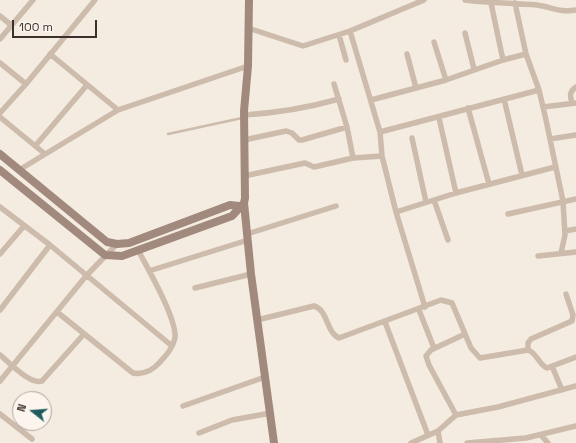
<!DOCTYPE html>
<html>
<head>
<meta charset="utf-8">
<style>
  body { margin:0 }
  #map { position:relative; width:576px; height:443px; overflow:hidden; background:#f4ebe1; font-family:"Space Grotesk",sans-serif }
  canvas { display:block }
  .north { position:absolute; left:12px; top:391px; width:40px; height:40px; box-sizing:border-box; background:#fbf5ee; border:1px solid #aea6a0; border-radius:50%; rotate:287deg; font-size:11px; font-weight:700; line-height:16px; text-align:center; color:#3b302b }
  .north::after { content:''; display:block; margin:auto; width:14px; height:18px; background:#1f5a5e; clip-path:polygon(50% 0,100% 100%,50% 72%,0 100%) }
  .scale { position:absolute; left:12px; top:20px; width:85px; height:18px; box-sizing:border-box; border:2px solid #3b302b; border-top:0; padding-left:5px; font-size:12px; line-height:14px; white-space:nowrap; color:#3b302b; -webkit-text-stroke:3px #fbf5ee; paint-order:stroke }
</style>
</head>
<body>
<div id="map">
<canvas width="576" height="443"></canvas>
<div class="north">N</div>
<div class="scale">100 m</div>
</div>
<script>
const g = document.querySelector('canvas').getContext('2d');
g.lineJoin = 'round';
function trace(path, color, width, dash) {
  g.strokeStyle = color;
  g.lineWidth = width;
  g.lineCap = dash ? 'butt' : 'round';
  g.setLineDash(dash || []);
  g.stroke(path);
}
const lane = new Path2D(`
  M168,134L242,118`);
const street = new Path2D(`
  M465,0C489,3 513,3 537,5C551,7 561,13 576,10
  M491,3L503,60
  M515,3L526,54L539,90L546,120L563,201L565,235L561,253
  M0,16L11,25
  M248,28L303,46L350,31L424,0
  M350,31L380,132L382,156L396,212L425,307
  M465,33L474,69
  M339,35L346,60
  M0,39L33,0
  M434,42L446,80
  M50,54L118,110
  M407,54L416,88
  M0,63L26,84
  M334,84L347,127L353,158L382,156
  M504,99L522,175
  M371,100L446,80L503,60L526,54
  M572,103C570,96 569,92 576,87
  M543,107L576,103
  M468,108L489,184
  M0,113L26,84L95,0
  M244,115C277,113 307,108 339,99
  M0,117L45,154
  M439,118L456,193
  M380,132L539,90
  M412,138L426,202
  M550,139L576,135
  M244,140L286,131L292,133L299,140H302L347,127
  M36,145L87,85
  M19,170L118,110L248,66
  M244,176L305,163L314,167L353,158
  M434,200L448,240
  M0,207L50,245L172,346
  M396,212L456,193L555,167
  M508,214L576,199
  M565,231L576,229
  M247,234L336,206
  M0,254L24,226
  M538,256L576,252
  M149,271L248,240
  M195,288L251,274
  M0,310L50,245
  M419,310L434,348
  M57,312L133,373C144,375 153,370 160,362C166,356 173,347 175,338C177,319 148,269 138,250
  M257,320L314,306C328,310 326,332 339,338L441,300L452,303L471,348L480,358L528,350C537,353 539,365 547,368L576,357
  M385,322L428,435
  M528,350V343L531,339L572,321L573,315L566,294
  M0,355C10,363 30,385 42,381L84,334
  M552,366L562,390
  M0,381L86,276L117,244
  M183,406L265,377
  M0,414L32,439
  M456,415L429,365L426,356L431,350L465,334
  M438,431L440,443
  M199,433L232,420L271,413
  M541,435L548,443
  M411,443L438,431L456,415L498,407L576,386
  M467,443L526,438L576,426`);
const secondary = new Path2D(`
  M0,154L107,242L117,244L129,243L230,205L239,206
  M0,170L105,255L122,256L232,216L244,203L245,198L244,111L248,66L249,0
  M244,203L251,274L274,443`);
trace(lane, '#cdbbac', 2.5);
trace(street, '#cdbbac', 5.5);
trace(secondary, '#a18a7d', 8);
</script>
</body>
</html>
